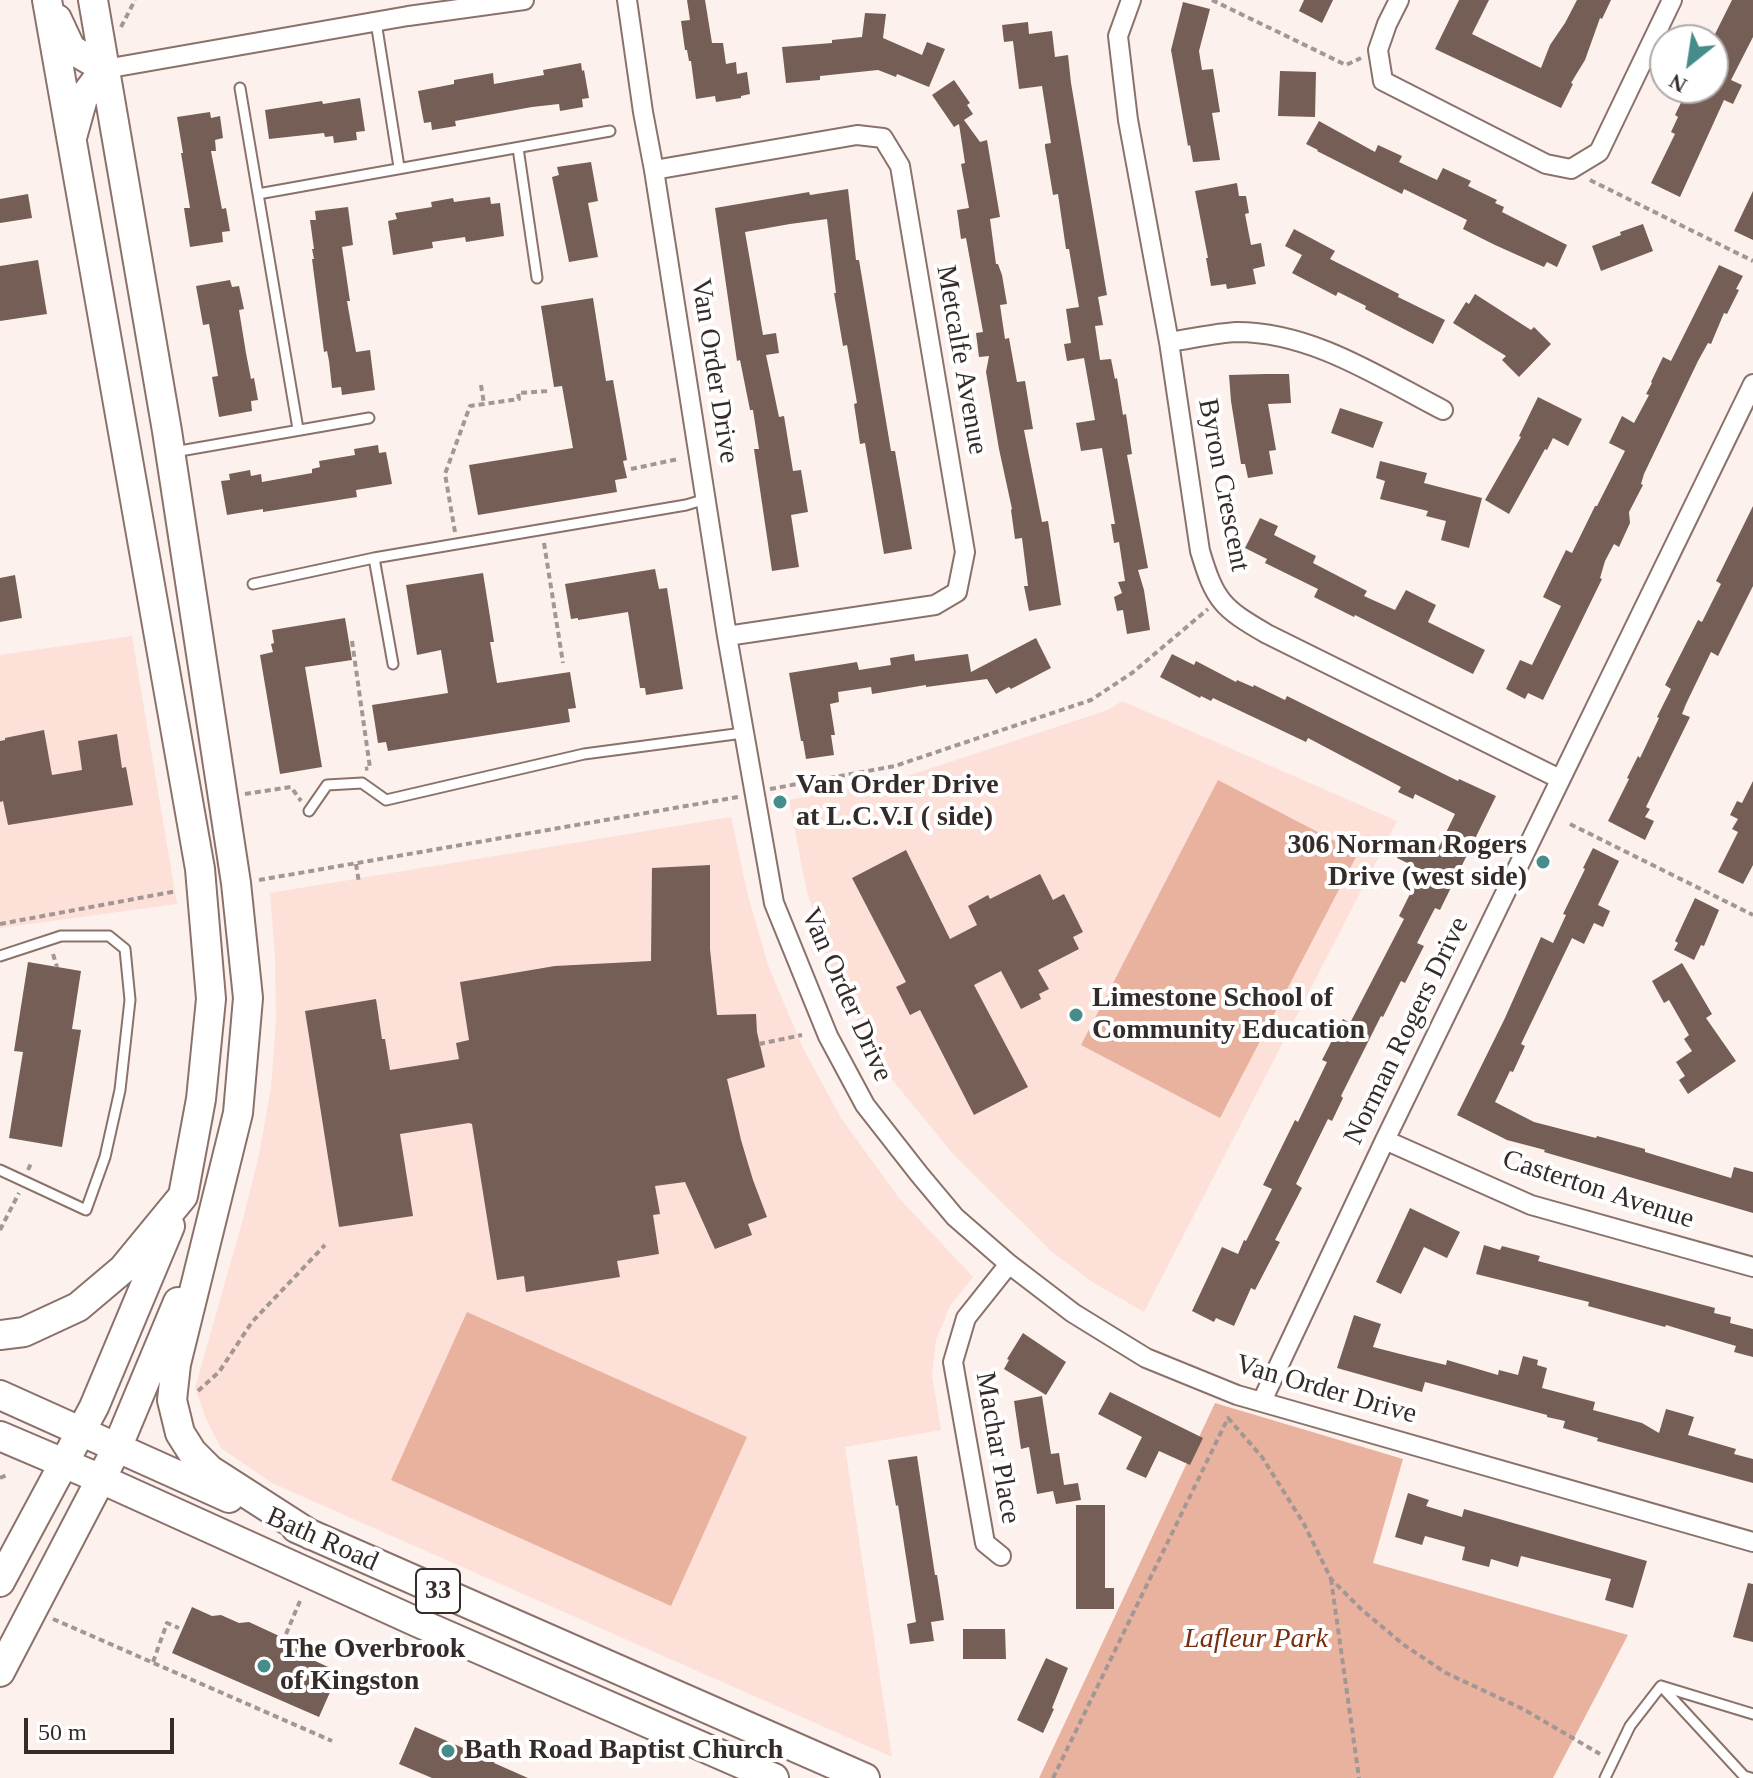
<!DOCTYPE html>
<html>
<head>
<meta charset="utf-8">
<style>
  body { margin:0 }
  #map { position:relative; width:1753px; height:1778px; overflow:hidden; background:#fdf1ee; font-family:"Times New Roman",serif }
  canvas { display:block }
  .north { position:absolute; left:1649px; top:24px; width:80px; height:80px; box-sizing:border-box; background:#fff; border:2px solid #aeaaa9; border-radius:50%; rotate:210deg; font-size:22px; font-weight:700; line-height:32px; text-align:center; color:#352b28 }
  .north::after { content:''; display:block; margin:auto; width:28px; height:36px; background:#458c8b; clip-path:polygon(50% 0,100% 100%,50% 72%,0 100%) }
  .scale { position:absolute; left:24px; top:1718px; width:150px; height:36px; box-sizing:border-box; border:4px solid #352b28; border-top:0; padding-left:10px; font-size:24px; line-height:28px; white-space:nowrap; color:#352b28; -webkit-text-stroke:6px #fff; paint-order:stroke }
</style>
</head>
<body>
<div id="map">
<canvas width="1753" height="1778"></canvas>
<div class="north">N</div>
<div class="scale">50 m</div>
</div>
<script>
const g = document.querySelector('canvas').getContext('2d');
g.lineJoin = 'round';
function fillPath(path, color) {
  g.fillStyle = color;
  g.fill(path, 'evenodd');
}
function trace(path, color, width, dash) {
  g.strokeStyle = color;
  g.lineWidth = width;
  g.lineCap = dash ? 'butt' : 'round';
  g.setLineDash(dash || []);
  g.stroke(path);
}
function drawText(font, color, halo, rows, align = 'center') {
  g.font = font + ' "Times New Roman",serif';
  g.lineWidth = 8;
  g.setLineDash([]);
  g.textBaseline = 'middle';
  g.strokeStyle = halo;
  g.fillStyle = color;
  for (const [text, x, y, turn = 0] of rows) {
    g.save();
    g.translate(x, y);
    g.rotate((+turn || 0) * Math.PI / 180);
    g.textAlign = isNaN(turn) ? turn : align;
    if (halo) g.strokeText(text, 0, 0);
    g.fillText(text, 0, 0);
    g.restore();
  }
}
const built = new Path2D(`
  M132,636L177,904L0,928V655Z
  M1122,701L1397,821L1144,1312L1094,1283L1052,1252L954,1155L880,1065L829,965L806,888L789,800L889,782L1108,710Z
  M731,817L747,892L768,965L802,1046L841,1118L899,1198L973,1277L950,1306L936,1340L932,1375L941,1430L845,1447L892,1757L272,1483L221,1448L206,1419L195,1388L243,1219L259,1155L271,1088L276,1020L275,957L270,893Z`);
const green = new Path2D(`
  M1218,780L1358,853L1220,1118L1081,1045Z
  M467,1312L747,1437L671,1606L391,1480Z
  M1215,1403L1403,1459L1373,1563L1628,1635L1553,1778H1039Z`);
const building = new Path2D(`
  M687,0H705L712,43H723L726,64L736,62L737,74L747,72L750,94L741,96V98L716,102L715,96L696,99L691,61H689L687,50H685L681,21L690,20Z
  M1304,0H1333L1322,23L1299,11Z
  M1459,0H1489L1472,34L1541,68L1550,45L1565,23L1577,0H1611L1602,19L1600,18L1585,60L1571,83L1573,84L1561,108L1435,49Z
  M1732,0H1753V37L1731,80L1742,85L1733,104L1724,100L1680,197L1651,183L1675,134L1671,132L1678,117L1675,115L1688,88L1705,94L1708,88H1713V38Z
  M1183,2L1210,9L1199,51L1202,70L1213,69L1220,112L1212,113L1220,160L1193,162L1190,145L1188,146L1171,50Z
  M865,13L886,14L883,38L922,55L927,42L945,49L929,87L897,74L896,77L878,70L820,76V80L786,83L782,47L832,43V40L862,37Z
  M1028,22L1029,34L1052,31L1055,57L1068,55L1071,83L1107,295L1098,297L1103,325L1095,326L1100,360L1111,359L1115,379L1117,378L1123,415L1126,414L1132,454L1127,455L1148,568L1138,570L1144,590L1150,630L1127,634L1123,610L1117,611L1114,597L1122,593L1118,582L1125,581L1119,542L1114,543L1111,524H1115L1102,448L1081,451L1076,423L1095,420L1084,358L1067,361L1064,344L1071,343L1066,309L1079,307L1069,249H1066L1058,194L1053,195L1045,147V144L1051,143L1042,86L1019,89L1013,41L1004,42L1002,25Z
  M581,63L582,71L584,70L589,98L582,99L583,107L560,111L559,104L532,107L455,121L456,126L432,130L431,122L424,123L418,91L454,84V80L493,73L494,84L544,75L543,70Z
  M1280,71L1316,72L1315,117L1278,116Z
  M954,80L970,103L967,105L973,114L964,120L980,142L987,140L1000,217L990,219L996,264H998L1002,275L1007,304L1000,305L1005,339L1009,338L1017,382L1025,381L1033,429L1024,430L1042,522L1048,521L1061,605L1029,611L1024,586H1028L1022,538L1015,539L1011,510L1012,509L999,449L986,372L989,356L979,357L976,333L983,332L966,238L961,239L957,210L969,208L961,164L965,163L959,124L954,127L932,95Z
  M360,98L365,131L356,132L357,140L334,143L333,136L325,137L324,133L269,139L265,110L322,101L323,104Z
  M210,112L211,118L220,116L223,138L215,140L216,151H211L222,209L226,208L230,231L222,232L223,242L190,247L184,208H190L181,153H183L177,117Z
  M1319,121L1375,152L1378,145L1402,156L1399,162L1437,180L1443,168L1471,181L1468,186L1497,200L1495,203L1504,207L1502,212L1567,245L1557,267L1547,262L1544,267L1495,245L1463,229L1467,220L1404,189L1402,194L1317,151L1318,150L1306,144Z
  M591,162L598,201L588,203L598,257L569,262L552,177L559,175L557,167Z
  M1237,183L1239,196H1246L1249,213L1245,214L1251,245L1261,243L1265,266L1253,269L1256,284L1227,289L1226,284L1211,286L1206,258H1208L1195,191Z
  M848,189L856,260H859L891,451H895L912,549L884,554L865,443L860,444L854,404L857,403L847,345L843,346L834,293H836L827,219L790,224L745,232L763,335L776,333L779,353L766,355L779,417L784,416L793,471L801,470L808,512L791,515L799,567L772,571L754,449H759L753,410H750L740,360L737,361L715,208L809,192L810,195Z
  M1753,191V240L1734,231Z
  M28,194L32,218L0,223V199Z
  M490,197L491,204L500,203L504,236L466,242L465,237L432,242L433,248L393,255L388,221L397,219L395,213L432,207L431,202L453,198L454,202Z
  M348,207L353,245L342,247L350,301H347L356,352L370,350L375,390L342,395L341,387L332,388L329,361L327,351L324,352L312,259H314L312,249H314L310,220H316L315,211Z
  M1643,224L1653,251L1601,271L1592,246L1621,235L1620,232Z
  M1294,229L1335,251L1330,259L1399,294L1398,297L1445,320L1433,344L1365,309L1366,306L1338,292L1336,296L1292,273L1302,255L1285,246Z
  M38,260L47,314L0,321V266Z
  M1719,265L1743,276L1736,289L1739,290L1727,314L1724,313L1711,344L1708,343L1698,361L1644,474L1641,484L1643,485L1629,512L1630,523L1619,547L1614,544L1605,561L1600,578L1602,579L1543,700L1528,693L1525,699L1506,689L1520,660L1532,665L1561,606L1543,597L1566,550L1572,553L1595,506H1597L1625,451L1609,443L1622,416L1634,423L1649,395L1646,394L1652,383L1651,382L1663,357L1671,361Z
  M230,280L232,287L239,286L244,309L239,310L246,353L251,379L254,378L258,400L251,401L252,411L219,417L212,377L218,376L215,358L209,324L203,325L196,286Z
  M1475,294L1531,330L1534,327L1551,344L1519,377L1502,360L1506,356L1453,323L1466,302L1469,304Z
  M593,298L606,381L613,380L627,460L623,461L627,478L615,480L617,492L478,515L469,465L573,448L562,386L554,387L541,306Z
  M1265,374H1289L1291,403L1268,404L1276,450L1269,451L1273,474L1248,478L1245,464H1241L1231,401L1229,375Z
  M1538,397L1582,419L1568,446L1553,438L1547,450L1545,449L1509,514L1485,500L1521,437L1519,436Z
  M1340,408L1383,422L1373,448L1331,433Z
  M378,445L379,453L386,452L392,484L356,490L357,497L263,512V509L227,515L221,481L230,480L229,474L250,470L251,476L261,474L262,482L312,473V469L320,467L319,461L355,455L354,449Z
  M1380,461L1427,473L1424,483L1482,498L1469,548L1441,540L1446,521L1426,516L1428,511L1380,499L1385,481L1376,478Z
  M1753,506V586L1718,656L1711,652L1686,704L1682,714L1690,717L1646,807L1650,809L1645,817L1654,821L1645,840L1608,821L1629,779L1627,778L1638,756L1640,758L1659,718L1657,717L1671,689L1665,685L1698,620L1702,622L1721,584L1716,581Z
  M1260,518L1278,526L1274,535L1316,556L1313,563L1367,591L1364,596L1395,610L1406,590L1436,605L1428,622L1485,650L1473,674L1355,615L1354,617L1314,597L1318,589L1265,563L1267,559L1245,548Z
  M655,569L659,589L667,588L683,689L646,695L645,688H640L628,612L578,620V618L571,619L565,584Z
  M483,573L494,642H490L497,683L570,672L576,708L568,709L570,722L388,751L386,742L378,743L372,705L448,693L441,650L417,655L406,585Z
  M15,575L22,618L0,622V578Z
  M345,618L352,660L305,667L322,767L280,774L260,655L273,652L271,644L274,643L272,630Z
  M1036,638L1051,668L1011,689L1009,687L996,694L987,679L926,687V685L872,694L871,687L838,692L839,702L830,704L835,735H831L834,755L806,759L803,741H801L789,673L857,662L859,670L891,665L890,658L914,654L915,661L968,654L971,672Z
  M1172,654L1194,665L1196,661L1236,682L1237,680L1253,687L1254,685L1285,700L1287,696L1458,781L1459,779L1496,796L1440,910L1435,908L1417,943L1424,946L1405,983L1401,981L1383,1017L1381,1016L1341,1096L1343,1098L1332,1121L1328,1119L1296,1184L1302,1188L1275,1240L1280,1242L1255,1290L1251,1288L1234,1326L1216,1318L1214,1322L1192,1311L1222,1247L1238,1254L1244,1240L1246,1241L1272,1189L1263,1185L1295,1120L1298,1122L1327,1062L1322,1060L1343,1019L1350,1023L1404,919L1399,916L1422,870L1397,858L1407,837L1437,851L1455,814L1415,794L1413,799L1398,792L1401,787L1308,738L1306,742L1213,698L1211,701L1201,696L1200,698L1160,677Z
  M44,730L52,775L82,770L78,741L117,734L122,768L126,767L133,805L8,825L3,801L0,802V741L5,740V738Z
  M1753,781V865L1743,884L1718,872L1738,832L1732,829L1738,819L1730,815L1737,801L1742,803Z
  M1593,848L1619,861L1598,905L1610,911L1603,927L1594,923L1584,944L1572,938L1521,1044L1525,1046L1513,1072L1510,1071L1495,1102L1534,1122L1596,1138L1597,1136L1645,1149V1152L1731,1178L1734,1167L1753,1172V1213L1544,1152L1545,1150L1507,1140L1457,1115L1505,1018L1541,937L1553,943L1566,915L1563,914L1585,869L1583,868Z
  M906,850L950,939L977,925L968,906L988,895L990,899L1040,874L1053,900L1064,894L1083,932L1073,937L1079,949L1038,970L1049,989L1039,994L1041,999L1021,1009L1001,971L974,985L1028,1087L974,1115L920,1010L910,1015L896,987L906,982L852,878Z
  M710,865V949L717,1015L756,1014L757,1032L765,1067L727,1079L741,1140L753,1180L767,1217L748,1224L752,1235L715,1249L685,1182L655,1186L660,1214L653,1215L659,1254L617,1261L620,1277L526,1292L524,1276L497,1280L472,1124L469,1123L400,1134L413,1216L339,1227L305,1011L376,999L382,1039H385L390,1070L459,1059L456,1043L469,1040L460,982L555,966L651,961L652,868Z
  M1695,898L1719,910L1704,946L1701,945L1694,960L1674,950L1678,943L1675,941Z
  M28,962L81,971L72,1029L81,1030L62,1147L9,1138L23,1052L14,1051Z
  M1682,963L1712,1014L1706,1018L1736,1061L1688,1094L1679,1080L1685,1076L1676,1062L1692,1051L1684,1039L1689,1035L1669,1000L1664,1003L1652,981Z
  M1410,1208L1460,1232L1447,1258L1424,1247L1401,1294L1376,1282Z
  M1484,1245L1500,1250L1502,1246L1540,1256L1538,1261L1715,1308L1714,1313L1731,1317L1730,1323L1753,1329V1357L1734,1352L1736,1346L1666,1325L1665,1327L1588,1306L1589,1302L1476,1274Z
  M1354,1315L1381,1324L1373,1347L1408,1356L1446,1365L1447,1360L1498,1375L1499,1370L1518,1375L1523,1356L1538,1360L1537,1365L1547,1368L1542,1388L1595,1402L1593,1410L1642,1423L1659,1433L1666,1409L1694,1417L1688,1435L1736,1449L1734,1454L1753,1459V1483L1597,1441L1598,1438L1563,1428L1565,1421L1547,1417V1415L1425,1382L1422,1392L1337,1368Z
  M1023,1333L1066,1362L1046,1395L1004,1369L1009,1360L1007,1359Z
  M1110,1392L1203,1438L1190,1465L1159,1451L1146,1478L1126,1469L1142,1437L1098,1414Z
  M1042,1396L1051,1454L1059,1453L1064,1485L1078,1483L1081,1500L1056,1504L1053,1491L1037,1494L1029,1447L1021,1449L1014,1401Z
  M917,1456L935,1575H937L944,1620L931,1622L934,1641L910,1644L907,1624L916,1622L898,1505L896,1506L888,1460Z
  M1408,1493L1429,1500L1426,1506L1462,1517L1464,1509L1647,1561L1633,1608L1605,1600L1611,1579L1521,1556L1518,1567L1491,1559L1489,1567L1462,1560L1465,1547L1425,1536L1422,1545L1395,1537Z
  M1076,1505H1105V1588H1114V1609H1076Z
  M1748,1583L1753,1584V1642L1733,1637Z
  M192,1607L212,1616L221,1615L239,1623L249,1622L290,1641L288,1645L314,1656L313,1660L339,1672L319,1717L172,1653Z
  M963,1629H1005L1006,1659H963Z
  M1046,1658L1068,1668L1052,1708L1054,1709L1043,1733L1017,1720Z
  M415,1727L463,1748L466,1739L498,1754L494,1763L528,1778H432L399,1764Z`);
const path = new Path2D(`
  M1212,0L1346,65L1361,58
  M121,27L135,0
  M1590,180L1753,261
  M481,385L484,404
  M631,469L678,459
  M455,532L445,474L470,406L519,399L518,393L549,391
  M544,543L563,663
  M352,641L370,768L365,769
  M770,789L895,766L1091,700L1132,673L1208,609
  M245,794L291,787L301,801
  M1570,824L1753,915
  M356,864L359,883
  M259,880L738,797
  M0,924L177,891
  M53,954L57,967
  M759,1044L802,1035
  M28,1170L32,1161
  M0,1230L19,1193
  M198,1391L219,1372L252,1322L325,1245
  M0,1478L9,1474
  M1331,1579L1359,1778
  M53,1619L332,1741
  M286,1634L300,1601
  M153,1662L167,1623L179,1628
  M1053,1778L1228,1418L1262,1457L1304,1524L1331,1579L1361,1609L1404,1645L1446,1673L1523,1709L1600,1754`);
const service = new Path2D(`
  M376,22L399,167
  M240,88L298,429
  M518,148L537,278
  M258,194L610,131
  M174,452L369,418
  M374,558L393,664
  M253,584L374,558L686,505L706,499
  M309,811L327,785L362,783L386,800L584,754L743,733
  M0,956L61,936H109L125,949L130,1000L120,1090L105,1157L86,1210L0,1170
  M1661,1686L1744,1776L1751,1778
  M1605,1778L1630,1726L1661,1686L1753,1714`);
const minor = new Path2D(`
  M627,0L643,112L654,170L727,636L774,903L828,1036L865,1105L919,1174L955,1217L1009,1264L1073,1313L1146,1358L1237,1395L1753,1542
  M1131,0L1118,36L1128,120L1169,342L1200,551C1215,601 1222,608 1267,634L1560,779
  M1399,0L1387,24L1378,50L1383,81L1546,164L1571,169L1599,152L1672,0
  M105,69L408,16L524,0
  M654,170L857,135L883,138L900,166L965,552L957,592L935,605L727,636
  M1169,342C1191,339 1215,333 1237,332C1312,332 1379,377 1443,410
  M1385,1140L1531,1205L1753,1267
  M1262,1401L1385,1140L1753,384
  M1001,1556L985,1543L953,1362L966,1318L1009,1264`);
const primary = new Path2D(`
  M93,0L167,431L236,883L248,998L238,1113L176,1364L172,1400L180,1433L192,1452L210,1470L311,1535
  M57,19L71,49L105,69L83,98L73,134
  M0,1335L24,1332L78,1307L123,1269L183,1196L201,1099L211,999L200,869L47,0
  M0,1395L229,1498
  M0,1436L101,1479L419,1623L774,1778
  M296,1528L865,1778
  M0,1582L94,1407L170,1226
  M0,1672L117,1448L178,1302`);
const markers = [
  [780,802,8,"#458c8b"],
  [1543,862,8,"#458c8b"],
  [1076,1015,8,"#458c8b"],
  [264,1666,8,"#458c8b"],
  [448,1751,8,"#458c8b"]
];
const shields = [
  [438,1591,44]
];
const shieldNames = [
  ["33",438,1591]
];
const streetNames = [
  ["Metcalfe Avenue",961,360,80],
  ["Van Order Drive",714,371,81],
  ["Byron Crescent",1223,485,79],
  ["Van Order Drive",846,995,66],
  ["Norman Rogers Drive",1407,1031,-64],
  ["Casterton Avenue",1598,1190,18],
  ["Van Order Drive",1326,1390,16],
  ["Machar Place",997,1448,80],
  ["Bath Road",322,1540,24]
];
const poiNames = [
  ["Van Order Drive",796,786],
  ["at L.C.V.I ( side)",796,818],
  ["306 Norman Rogers",1527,846,"right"],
  ["Drive (west side)",1527,878,"right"],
  ["Limestone School of",1092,999],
  ["Community Education",1092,1031],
  ["The Overbrook",280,1650],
  ["of Kingston",280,1682],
  ["Bath Road Baptist Church",464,1751]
];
const parkNames = [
  ["Lafleur Park",1256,1640]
];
fillPath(built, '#fde0d7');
fillPath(green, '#e9b29f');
fillPath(building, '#755e56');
trace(service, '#8a726a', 13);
trace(minor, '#8a726a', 22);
trace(primary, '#8a726a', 32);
trace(path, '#a29794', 4, [6, 4]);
trace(service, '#fff', 9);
trace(minor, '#fff', 18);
trace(primary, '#fff', 28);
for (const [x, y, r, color] of markers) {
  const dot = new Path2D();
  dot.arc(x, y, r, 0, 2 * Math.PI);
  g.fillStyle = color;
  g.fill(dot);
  trace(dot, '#fff', 3);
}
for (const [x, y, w] of shields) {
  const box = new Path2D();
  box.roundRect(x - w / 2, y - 22, w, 44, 6);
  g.fillStyle = '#fff';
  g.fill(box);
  trace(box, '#352b28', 2);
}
drawText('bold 26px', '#352b28', null, shieldNames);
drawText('28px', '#352b28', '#fff', streetNames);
drawText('bold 28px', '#352b28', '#fff', poiNames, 'left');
drawText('italic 28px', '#782e11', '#fff', parkNames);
</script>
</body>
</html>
